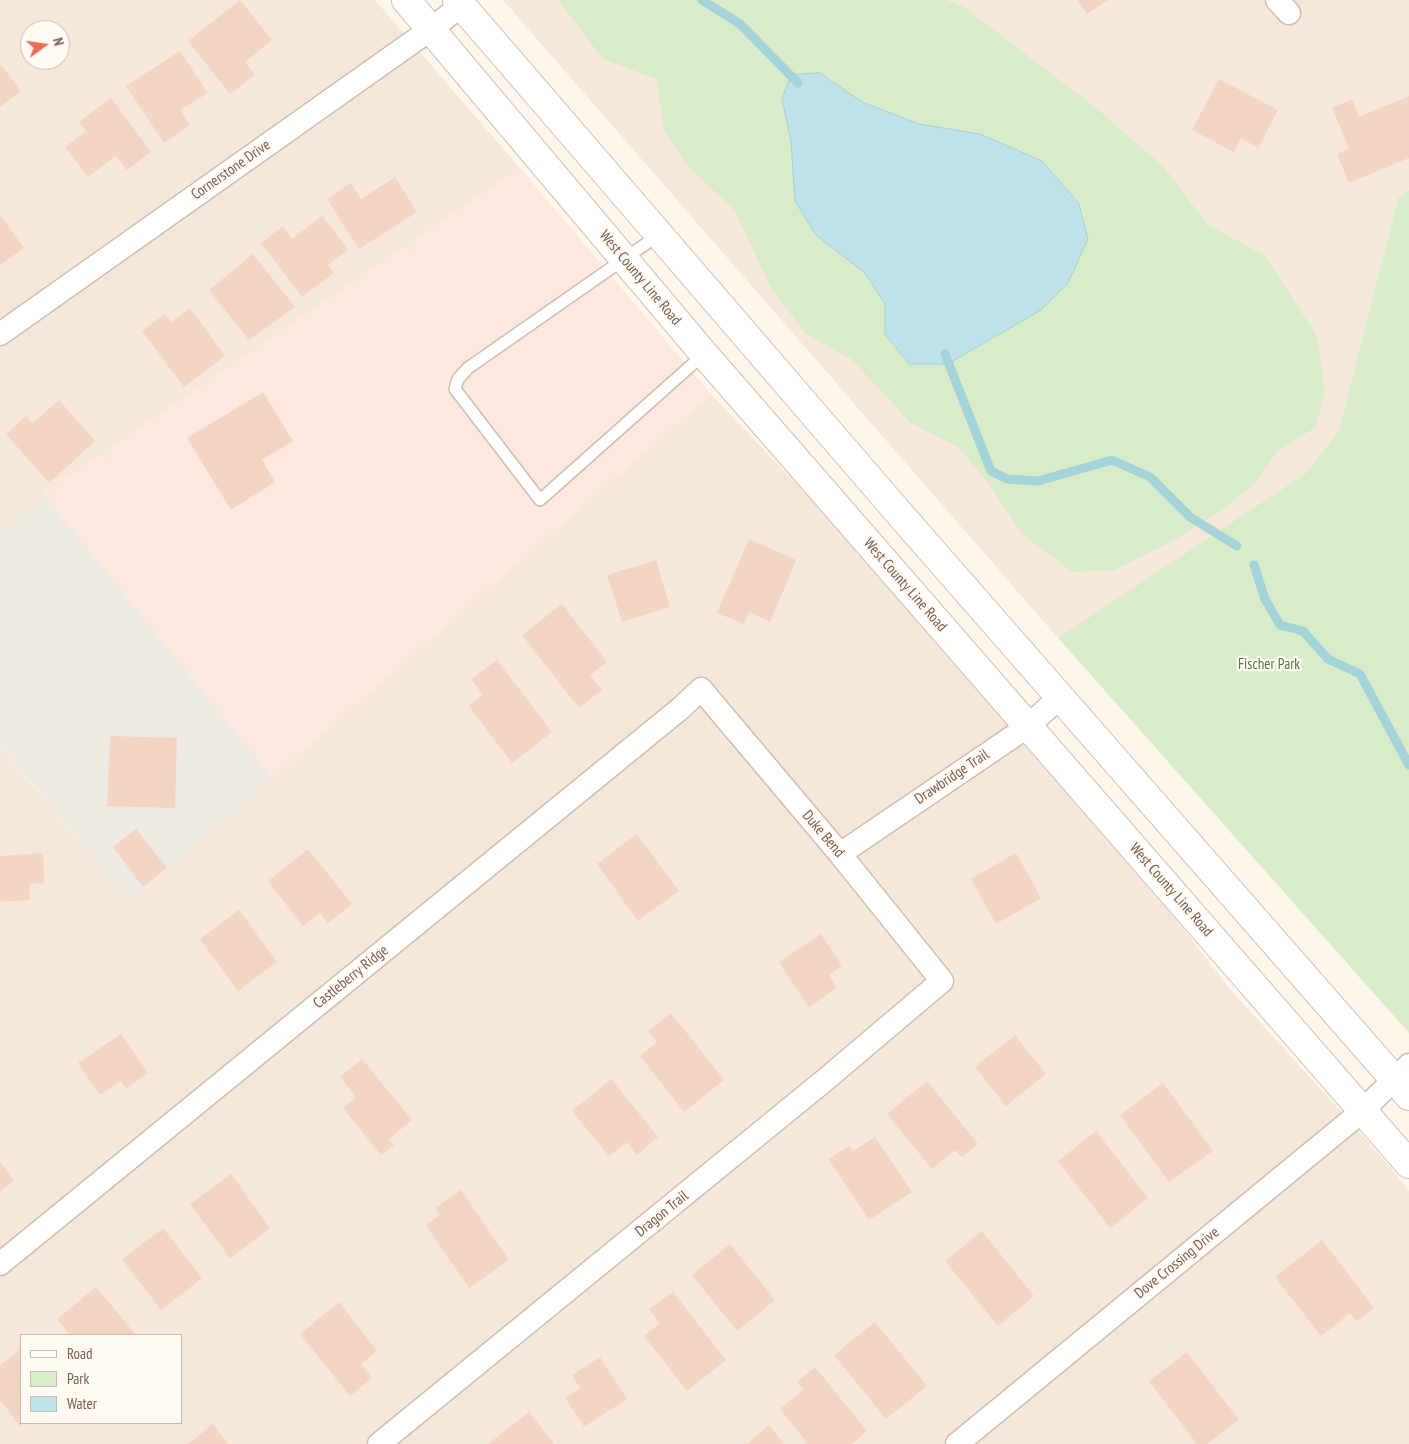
<!DOCTYPE html>
<html>
<head>
<meta charset="utf-8">
<style>
  body { margin:0 }
  #map { position:relative; width:1409px; height:1444px; overflow:hidden; background:#fdf6ec; font-family:"PT Sans Narrow",sans-serif }
  canvas { display:block }
  .legend { position:absolute; left:20px; top:1334px; width:162px; height:90px; box-sizing:border-box; background:#fffaf3; border:1px solid #cabbb1; margin:0; padding:6px 9px; list-style:none; font-size:15px; color:#7a5c4d }
  .legend li { display:flex; align-items:center; gap:10px; height:25px }
  .legend b { width:25px; border:1px solid #cabbb1 }
  .north { position:absolute; left:20px; top:20px; width:50px; height:50px; box-sizing:border-box; background:#fffaf3; border:1px solid #cabbb1; border-radius:50%; rotate:76deg; font-size:14px; font-weight:700; line-height:20px; text-align:center; color:#7a5c4d }
  .north::after { content:''; display:block; margin:auto; width:18px; height:22px; background:#e76f51; clip-path:polygon(50% 0,100% 100%,50% 72%,0 100%) }
</style>
</head>
<body>
<div id="map">
<canvas width="1409" height="1444"></canvas>
<ul class="legend">
<li><b style="height:6px;background:#fff"></b>Road</li>
<li><b style="height:14px;background:#d8ecc9"></b>Park</li>
<li><b style="height:14px;background:#bfe3e8"></b>Water</li>
</ul>
<div class="north">N</div>
</div>
<script>
const g = document.querySelector('canvas').getContext('2d');
g.lineJoin = 'round';
function fillPath(path, color) {
  g.fillStyle = color;
  g.fill(path, 'evenodd');
}
function trace(path, color, width, dash) {
  g.strokeStyle = color;
  g.lineWidth = width;
  g.lineCap = dash ? 'butt' : 'round';
  g.setLineDash(dash || []);
  g.stroke(path);
}
function drawText(font, color, halo, rows, align = 'center') {
  g.font = font + ' "PT Sans Narrow",sans-serif';
  g.lineWidth = 4.5;
  g.setLineDash([]);
  g.textBaseline = 'middle';
  g.strokeStyle = halo;
  g.fillStyle = color;
  for (const [text, x, y, turn = 0] of rows) {
    g.save();
    g.translate(x, y);
    g.rotate((+turn || 0) * Math.PI / 180);
    g.textAlign = isNaN(turn) ? turn : align;
    if (halo) g.strokeText(text, 0, 0);
    g.fillText(text, 0, 0);
    g.restore();
  }
}
const residential = new Path2D(`
  M0,0H375L520,168L44,494L0,533ZM30,30H60V60H30Z
  M503,0H1409V190L1398,198L1339,430L1306,473L1058,638Z
  M711,394L1027,727L1230,989L1380,1155L1409,1191V1444H0V746L130,902ZM21,1335H181V1423H21Z`);
const commercial = new Path2D(`
  M520,168L711,394L273,778L44,494Z`);
const industrial = new Path2D(`
  M44,494L273,778L130,902L0,745V533Z`);
const green = new Path2D(`
  M558,0H947L964,7L1096,108L1164,167L1207,224L1265,256L1317,336L1325,391L1316,427L1278,451L1254,484L1215,515L1171,542L1115,570L1073,572L1023,535L989,484L958,447L911,423L851,359L805,333L771,288L735,211L686,164L664,130L656,79L603,59ZM820,73L861,102L919,124L980,134L1068,283L1041,310L1005,331L885,334V304L865,273L791,141L782,99Z
  M1409,190V1033L1058,638L1306,473L1339,430L1398,198Z`);
const water = new Path2D(`
  M820,73L862,102L919,124L980,134L1042,161L1079,204L1088,239L1068,283L1041,310L948,364H909L885,334V304L865,273L816,235L795,201L791,141L782,99L791,75Z`);
const stream = new Path2D(`
  M702,0L740,24L798,83
  M945,354L991,471L1007,479L1038,481L1112,460L1150,477L1190,517L1237,546
  M1254,565L1265,599L1280,625L1303,631L1328,659L1360,674L1409,765`);
const building = new Path2D(`
  M240,0L272,40L245,62L255,75L230,94L188,41Z
  M1077,0H1108L1087,14Z
  M180,51L208,93L180,110L190,125L164,143L126,86Z
  M0,64L21,91L0,107Z
  M1219,79L1278,110L1258,148L1241,138L1234,152L1192,130Z
  M1409,96V158L1349,183L1337,154L1349,148L1332,108L1352,99L1359,117Z
  M111,98L151,152L127,170L116,156L88,177L65,147L86,131L79,122Z
  M395,177L417,212L359,249L327,199L351,183L361,199Z
  M0,215L24,248L0,265Z
  M322,216L348,249L328,265L334,273L302,297L261,243L283,226L292,239Z
  M253,254L295,307L249,340L209,290Z
  M190,308L225,356L184,387L142,331L165,314L171,322Z
  M263,392L293,441L262,460L275,482L231,510L187,438Z
  M59,400L95,441L49,483L6,434L26,416L33,423Z
  M749,539L796,560L770,622L749,612L744,624L717,613Z
  M656,560L670,607L622,622L607,575Z
  M562,604L607,662L590,675L602,690L579,708L522,635Z
  M497,660L552,732L512,763L469,706L483,695L471,679Z
  M110,736L177,738L175,808L107,806Z
  M136,829L167,868L143,887L113,847Z
  M637,834L679,891L638,921L597,864Z
  M308,849L352,904L328,923L320,913L303,926L268,881Z
  M43,853L44,883L29,884L30,900L0,902V856Z
  M1016,853L1041,898L996,924L971,879Z
  M239,910L277,962L238,991L200,939Z
  M821,934L842,966L829,975L837,988L809,1007L779,962Z
  M671,1013L724,1080L684,1112L640,1056L657,1042L648,1031Z
  M121,1034L148,1073L126,1089L121,1081L100,1095L78,1063Z
  M1015,1035L1046,1074L1006,1106L975,1067Z
  M362,1059L412,1120L389,1139L394,1145L381,1155L343,1108L356,1097L340,1077Z
  M611,1079L658,1137L637,1155L627,1142L609,1156L572,1111Z
  M927,1081L978,1144L962,1157L955,1150L932,1169L887,1114Z
  M1163,1083L1213,1151L1169,1182L1120,1115Z
  M1096,1131L1148,1198L1110,1228L1058,1161Z
  M875,1137L912,1192L869,1220L828,1159L849,1146L853,1151Z
  M0,1162L14,1180L0,1192Z
  M231,1174L270,1228L230,1258L190,1204Z
  M461,1190L509,1260L469,1288L426,1225L440,1215L435,1208Z
  M163,1228L202,1278L161,1310L122,1259Z
  M982,1231L1034,1296L998,1326L945,1261Z
  M1322,1240L1374,1308L1357,1321L1350,1313L1321,1336L1275,1277Z
  M730,1244L775,1300L737,1331L692,1275Z
  M96,1287L136,1335H70L57,1319Z
  M673,1292L726,1360L687,1391L644,1336L660,1323L649,1309Z
  M339,1302L377,1351L361,1364L372,1378L350,1396L300,1334Z
  M875,1322L927,1386L886,1419L834,1355Z
  M21,1349V1423H24L20,1426L0,1400V1365Z
  M1187,1352L1239,1420L1207,1444H1197L1149,1381Z
  M600,1357L627,1399L584,1427L565,1398L580,1388L572,1375Z
  M815,1367L867,1431L852,1444H808L780,1409L804,1389L797,1382Z
  M529,1412L554,1444H488Z
  M213,1424L228,1444H188Z
  M769,1425L784,1444H747Z`);
const service = new Path2D(`
  M660,234L468,368L458,379L455,389L540,500L704,354`);
const minor = new Path2D(`
  M1277,0L1289,13
  M0,334L431,29L462,5
  M840,854L1027,727L1060,697
  M0,1264L681,708L701,689L840,854L942,981L825,1080L379,1444
  M957,1444L1360,1113L1409,1065`);
const secondary = new Path2D(`
  M406,0L704,354L1409,1164
  M457,0L898,512L1409,1096`);
const streetNames = [
  ["Cornerstone Drive",231,170,-35],
  ["West County Line Road",640,278,50],
  ["West County Line Road",905,585,49],
  ["Drawbridge Trail",952,777,-34],
  ["Duke Bend",823,834,50],
  ["West County Line Road",1171,890,49],
  ["Castleberry Ridge",351,977,-39],
  ["Dragon Trail",662,1214,-39],
  ["Dove Crossing Drive",1177,1263,-39]
];
const parkNames = [
  ["Fischer Park",1269,665]
];
fillPath(residential, '#f5e8da');
fillPath(commercial, '#fde8e0');
fillPath(industrial, '#efe9e4');
fillPath(green, '#d8ecc9');
fillPath(water, '#bfe3e8');
trace(water, '#a5d3da', 1);
trace(stream, '#a5d3da', 9);
fillPath(building, '#f3d5c3');
trace(service, '#d1beb0', 14);
trace(minor, '#d1beb0', 25);
trace(secondary, '#d6c0b0', 30);
trace(service, '#fff', 11);
trace(minor, '#fff', 22);
trace(secondary, '#fff', 28);
drawText('15px', '#7a5c4d', '#fffaf3', streetNames);
drawText('15px', '#537a41', '#fffaf3', parkNames);
</script>
</body>
</html>
